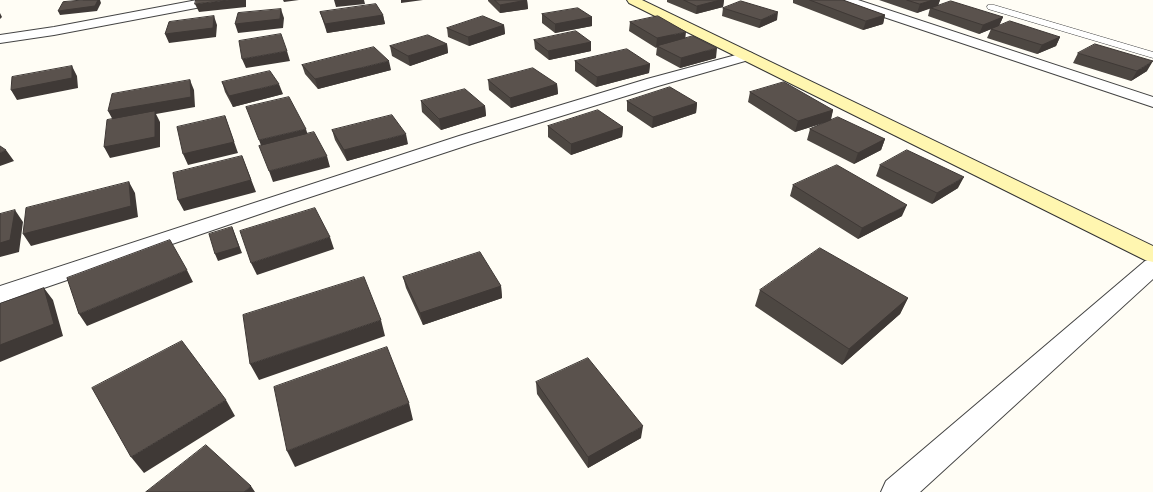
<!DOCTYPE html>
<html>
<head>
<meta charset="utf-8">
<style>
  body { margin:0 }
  canvas { display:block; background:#fffdf5 }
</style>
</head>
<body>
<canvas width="1153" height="492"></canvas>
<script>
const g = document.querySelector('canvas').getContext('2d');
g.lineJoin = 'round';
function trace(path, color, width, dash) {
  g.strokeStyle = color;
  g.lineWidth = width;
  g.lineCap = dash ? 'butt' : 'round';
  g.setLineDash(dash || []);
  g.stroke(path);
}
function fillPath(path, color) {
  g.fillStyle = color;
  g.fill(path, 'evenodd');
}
const lane = new Path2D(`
  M988,5H994L1153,52V58L988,9L987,7Z`);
const street = new Path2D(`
  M197,0H223L221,3L217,4L54,35L0,43V35L54,27Z
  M840,0H858L1153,97V107L842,3Z
  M747,52L752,53L754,56L752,59L658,86L471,144L286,205L0,303V286L459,136L647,79Z
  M1153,258V279L920,492H881L886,481L1145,261Z`);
const secondary = new Path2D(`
  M627,0H642L1153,246V262L1145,260L629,3Z`);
const wall = new Path2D(`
  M488,0H527L528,9L500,13L488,1Z
  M667,0H724L723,7L696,14L667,2Z
  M793,0H843L885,15L883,24L863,30L793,3Z
  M879,0H940L938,5L1003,17L999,26L1060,37L1056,46L1037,54L987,38L991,29L979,34L928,16L930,8L917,13Z
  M723,8L777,20L759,28L722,16Z
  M320,12L383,15L385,24L327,33Z
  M542,14L592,17V26L555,33L542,23Z
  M630,22L685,38L716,58L680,68L656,55L657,47L656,48L629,31Z
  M504,25L505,34L469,46L448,37L447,28Z
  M534,40L591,42V51L549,60L535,49Z
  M447,44L448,53L410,66L392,56L390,46Z
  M1078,53L1147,71L1131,81L1073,63Z
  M575,61L650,64L649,73L596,87L575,71Z
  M302,65L391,70L318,89L305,74Z
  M488,80L557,84L558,94L511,108L489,90Z
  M222,82L283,94L233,107L225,92Z
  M750,92L833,110L831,120L885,139L881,150L854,164L807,140L810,129L826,122L795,132L748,102Z
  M421,101L485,106L486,116L441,130L422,112Z
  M627,101L697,103L696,113L652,128L627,111Z
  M548,126L623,127L622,137L571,155L548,137Z
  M332,130L408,144L347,161L335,140Z
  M880,165L958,188L932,204L876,176Z
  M793,185L902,216L858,239L790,196Z
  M403,277L501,286L502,298L423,325L406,288Z
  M760,290L908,298L900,314L842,365L755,306Z
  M536,382L641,438L588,468L537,394Z`);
const shadedWall = new Path2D(`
  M98,0H100L101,3L97,11L60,15L58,11Z
  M229,0H246V7L199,12L195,4Z
  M283,0H299L284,2Z
  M334,0H364L365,4L336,7Z
  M401,0H423L401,3Z
  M527,0L528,9L500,13V5Z
  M720,0H724L723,7L696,14L697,6Z
  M933,0H940L938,6L917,13L920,4Z
  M281,9L284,18L283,28L238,33L235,24Z
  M778,12L777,20L759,28L761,20Z
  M0,13L2,17L0,19Z
  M383,15L385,24L327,33L325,24Z
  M885,15L883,24L863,30L866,21Z
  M214,16L217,25L216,37L169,43L165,34Z
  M592,17V26L555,33V24Z
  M1003,17L999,26L979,34L983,25Z
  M504,25L505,34L469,46L468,37Z
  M686,32L685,41L657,46V47L656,48L657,38Z
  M1060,37L1056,46L1037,54L1042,45Z
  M591,42V51L549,60L548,51Z
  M447,44L448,53L410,66L408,56Z
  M717,48L716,58L680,68L681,58Z
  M287,51L290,61L246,68L242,59Z
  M389,61L391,70L318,89L315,79Z
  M1153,61L1147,71L1131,81L1137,71Z
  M650,64L649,73L596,87L597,77Z
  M72,66L77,76L78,88L17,100L11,90Z
  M190,80L194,90L195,107L156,114L160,122V147L110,158L104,147L114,122L108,111Z
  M279,84L283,94L233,107L229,96Z
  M557,84L558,94L511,108L510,98Z
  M697,103L696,113L652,128L653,117Z
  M485,106L486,116L441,130L439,119Z
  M833,110L830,121L795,132L798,121Z
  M225,116L238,153L188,165L183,154Z
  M623,127L622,137L571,155V144Z
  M306,129L309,139L263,151L259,140Z
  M406,134L408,144L347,161L344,150Z
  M885,139L881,150L854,164L858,153Z
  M6,150L14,161L0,166V153Z
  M242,156L256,192L184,211L178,200Z
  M327,156L330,167L273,182L269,171Z
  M964,177L958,188L932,204L937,193Z
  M129,182L135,193L138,217L31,246L23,234Z
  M907,205L902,216L858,239L862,228Z
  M15,210L23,222L19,252L0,257V243Z
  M232,227L242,253L218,261L215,254Z
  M330,237L334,249L257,275L251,263Z
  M187,270L193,282L87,326L79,314Z
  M501,286L502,298L423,325L420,313Z
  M44,288L53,300L63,336L0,362V345Z
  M908,298L900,314L842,365L849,349Z
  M381,320L385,336L259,380L250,364Z
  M226,400L235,416L144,473L131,457Z
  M409,403L413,420L295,467L287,451Z
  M643,426L641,438L588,468V457Z
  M251,486L255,492H244Z`);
const building = new Path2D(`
  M83,0H98L95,6L58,11L63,2Z
  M196,0H229L195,4Z
  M495,0H527L500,5Z
  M684,0H720L697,6Z
  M810,0H843L885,15L866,21Z
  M907,0H933L920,4Z
  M741,1L778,12L761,20L723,8Z
  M951,1L1003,17L983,25L931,8Z
  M376,4L383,15L325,24L320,12Z
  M578,8L592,17L555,24L542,14Z
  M281,9L280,19L235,24L238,13Z
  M214,16L213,28L165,34L169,22Z
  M483,16L504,25L468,37L447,28Z
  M658,16L686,32L657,38L630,22Z
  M1010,21L1060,37L1042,45L991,29Z
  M576,31L591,42L548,51L534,40Z
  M281,34L287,51L242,59L239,41Z
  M428,35L447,44L408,56L390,46Z
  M693,36L717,48L681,58L657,46Z
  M1095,44L1153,61L1137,71L1078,53Z
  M374,47L389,61L315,79L302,65Z
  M627,49L650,64L597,77L575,61Z
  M72,66V78L11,90L12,77Z
  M533,68L557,84L510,98L488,80Z
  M270,71L279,84L229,96L222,82Z
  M190,80L191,97L108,111L112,94Z
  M784,82L833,110L798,121L750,92Z
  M670,87L697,103L653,117L627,101Z
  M465,89L485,106L439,119L421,101Z
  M289,97L306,129L259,140L246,107Z
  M598,110L623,127L571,144L548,126Z
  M155,111V137L104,147L107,120Z
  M392,115L406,134L344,150L332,130Z
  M225,116L234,142L183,154L177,127Z
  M838,117L885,139L858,153L810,129Z
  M314,132L327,156L269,171L259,146Z
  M0,146L6,150L0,153Z
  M907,150L964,177L937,193L880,165Z
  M242,156L251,180L178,200L173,173Z
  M837,165L907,205L862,228L793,185Z
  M129,182L131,206L23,234L26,208Z
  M315,208L330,237L251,263L240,231Z
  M15,210L10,240L0,243V214Z
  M232,227L239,247L215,254L209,234Z
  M170,240L187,270L79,314L67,278Z
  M820,248L908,298L849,349L760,290Z
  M480,252L501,286L420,313L403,277Z
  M364,277L381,320L250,364L243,315Z
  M44,288L54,324L0,345V304Z
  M182,341L226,400L131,457L92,388Z
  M387,347L409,403L287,451L274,387Z
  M588,358L643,426L588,457L536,382Z
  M206,445L251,486L244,492H146Z`);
trace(lane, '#444', 1);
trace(street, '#444', 2);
trace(secondary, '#333', 2);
fillPath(lane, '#fff');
fillPath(street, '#fff');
fillPath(secondary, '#fff6b0');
fillPath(wall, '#4d4742');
fillPath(shadedWall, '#3f3936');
fillPath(building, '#5a524d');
trace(building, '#3f3936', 1);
</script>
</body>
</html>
